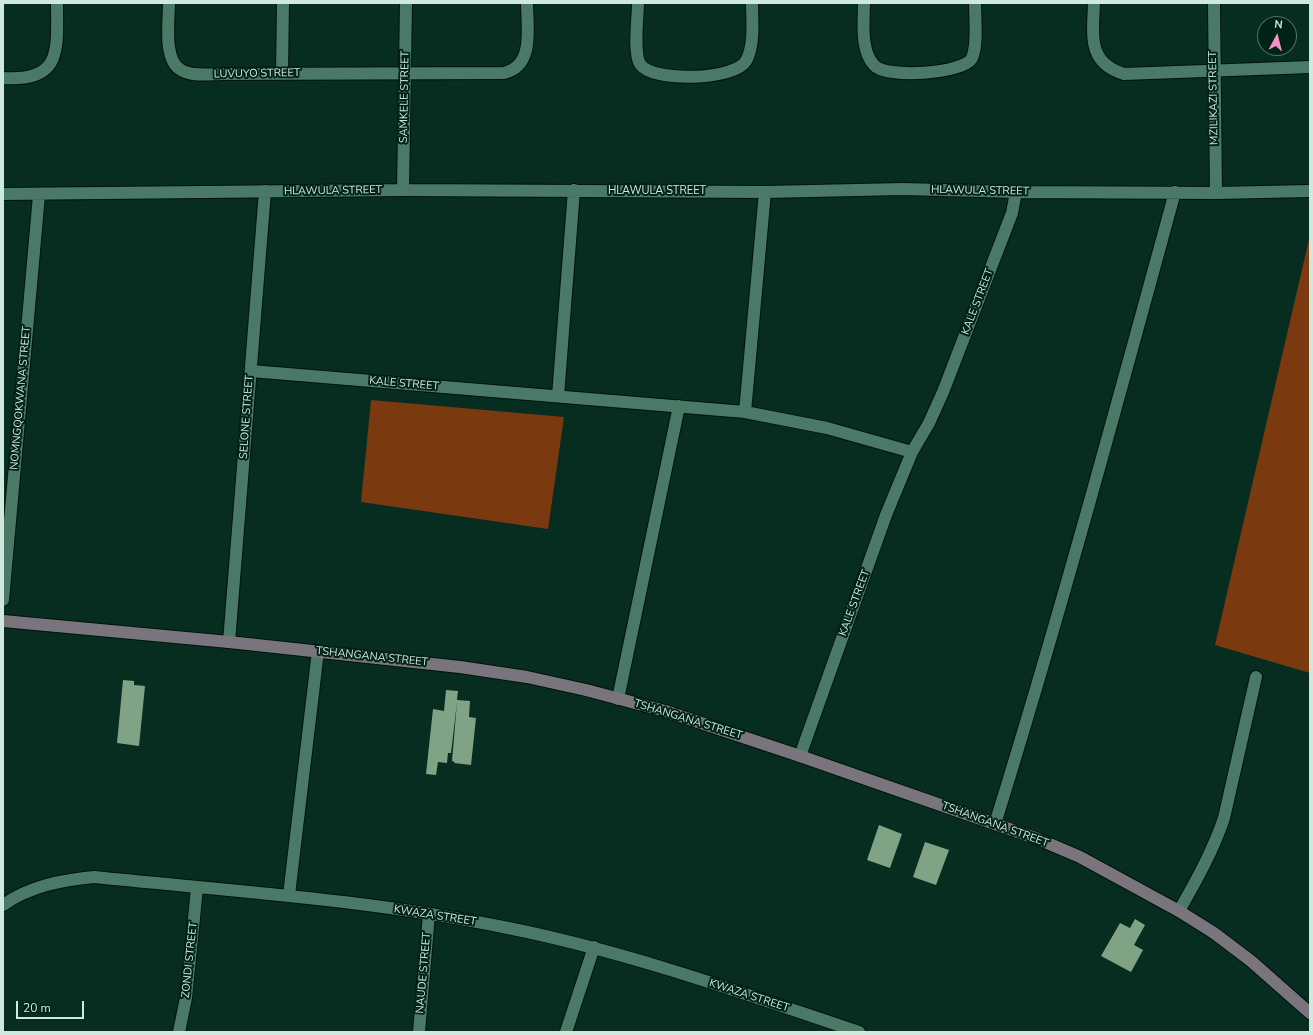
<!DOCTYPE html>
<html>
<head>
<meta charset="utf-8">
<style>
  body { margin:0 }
  #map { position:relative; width:1313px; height:1035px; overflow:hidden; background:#072d21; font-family:"Nunito Sans",sans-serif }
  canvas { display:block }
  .frame { position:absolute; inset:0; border:4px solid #d0e9de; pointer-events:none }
  .north { position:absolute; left:1257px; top:16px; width:40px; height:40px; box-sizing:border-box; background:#002318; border:1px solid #537267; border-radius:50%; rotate:7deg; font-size:11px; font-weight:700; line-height:16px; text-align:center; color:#d0e9de }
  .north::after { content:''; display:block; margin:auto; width:14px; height:18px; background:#fa8fc7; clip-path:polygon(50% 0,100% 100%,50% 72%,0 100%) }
  .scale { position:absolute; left:16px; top:1001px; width:68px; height:18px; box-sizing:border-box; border:2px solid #d0e9de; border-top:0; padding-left:5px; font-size:12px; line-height:14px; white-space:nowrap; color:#d0e9de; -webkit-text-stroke:3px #002318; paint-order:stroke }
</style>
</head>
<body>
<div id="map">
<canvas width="1313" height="1035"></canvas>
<div class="frame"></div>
<div class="north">N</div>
<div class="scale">20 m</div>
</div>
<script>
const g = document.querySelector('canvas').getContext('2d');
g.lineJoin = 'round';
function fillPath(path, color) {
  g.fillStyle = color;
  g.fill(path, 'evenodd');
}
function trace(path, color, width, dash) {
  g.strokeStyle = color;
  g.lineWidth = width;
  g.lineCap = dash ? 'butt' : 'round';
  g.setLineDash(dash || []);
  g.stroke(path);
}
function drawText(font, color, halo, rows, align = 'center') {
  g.font = font + ' "Nunito Sans",sans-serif';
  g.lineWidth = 4;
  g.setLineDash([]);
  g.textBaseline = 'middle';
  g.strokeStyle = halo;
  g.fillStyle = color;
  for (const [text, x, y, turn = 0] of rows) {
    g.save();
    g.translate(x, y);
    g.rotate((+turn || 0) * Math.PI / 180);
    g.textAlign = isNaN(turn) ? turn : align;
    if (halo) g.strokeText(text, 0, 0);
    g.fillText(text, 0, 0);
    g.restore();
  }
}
const green = new Path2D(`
  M1310,235V673L1215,645Z
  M371,400L564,417L548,529L361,502Z`);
const building = new Path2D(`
  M123,680L134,681V685L145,686L139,746L117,743Z
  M446,690L458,691L457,700L470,701L469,717L476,718L471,765L454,763L455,762L452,761L457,702L451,753H448L447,763L438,762L436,775L426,774L433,709L444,711Z
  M879,825L902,834L890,868L867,860Z
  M925,842L949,850L936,885L913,877Z
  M1135,919L1145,925L1134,945L1143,950L1131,972L1101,956L1120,923L1130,928Z`);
const street = new Path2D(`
  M169,3C169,21 163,60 181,70C192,77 212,74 224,74L504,73C535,66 527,27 527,3
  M638,3C638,18 633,52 640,64C652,83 735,80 746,61C755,45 752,20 752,3
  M864,3C864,21 860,50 874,65C885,79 964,74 972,58C978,45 975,18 975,3
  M1094,3C1093,35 1087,63 1124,74L1310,67
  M1214,3L1216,193
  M282,73L283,3
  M3,78C63,82 57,49 57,3
  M403,190L406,3
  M3,194L403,190L765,192L903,189L1016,192L1216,193L1310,191
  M251,371L745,412L827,428L912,452
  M558,396L574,190
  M745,412L765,192
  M3,600L39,195
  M229,642L265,191
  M618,699L679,406
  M800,756L886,515L912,452L929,423L943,392L1012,213L1016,192
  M995,824C1060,615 1117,404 1175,192
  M289,895L318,651
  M3,905C30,886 62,880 94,877C232,891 372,900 508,928C628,952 743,993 859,1032
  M1179,911C1196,881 1213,851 1224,818L1256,677
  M179,1032L186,998L197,888
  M419,1032L429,914
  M566,1032L594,947`);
const secondary = new Path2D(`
  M3,621L229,642L460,667L527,677L586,690L665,711L800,756L1038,839L1080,857L1179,911L1214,933L1251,961L1310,1013`);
const streetNames = [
  ["LUVUYO STREET",257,74,-1],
  ["SAMKELE STREET",405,97,-89],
  ["MZILIKAZI STREET",1214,98,-91],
  ["HLAWULA STREET",333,191,-1],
  ["HLAWULA STREET",657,191],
  ["HLAWULA STREET",980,191,1],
  ["KALE STREET",978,302,-69],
  ["KALE STREET",404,384,5],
  ["NOMNGQOKWANA STREET",21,398,-85],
  ["SELONE STREET",247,417,-86],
  ["KALE STREET",855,603,-70],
  ["TSHANGANA STREET",372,657,6],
  ["TSHANGANA STREET",688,720,17],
  ["TSHANGANA STREET",995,825,20],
  ["KWAZA STREET",435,916,9],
  ["ZONDI STREET",190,960,-84],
  ["NAUDE STREET",424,973,-85],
  ["KWAZA STREET",749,996,18]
];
fillPath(green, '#7b390f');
fillPath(building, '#80a385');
trace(street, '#00130c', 14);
trace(secondary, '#00130c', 14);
trace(street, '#4a7967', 12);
trace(secondary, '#7a757d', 12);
drawText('11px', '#d0e9de', '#002318', streetNames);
</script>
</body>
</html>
